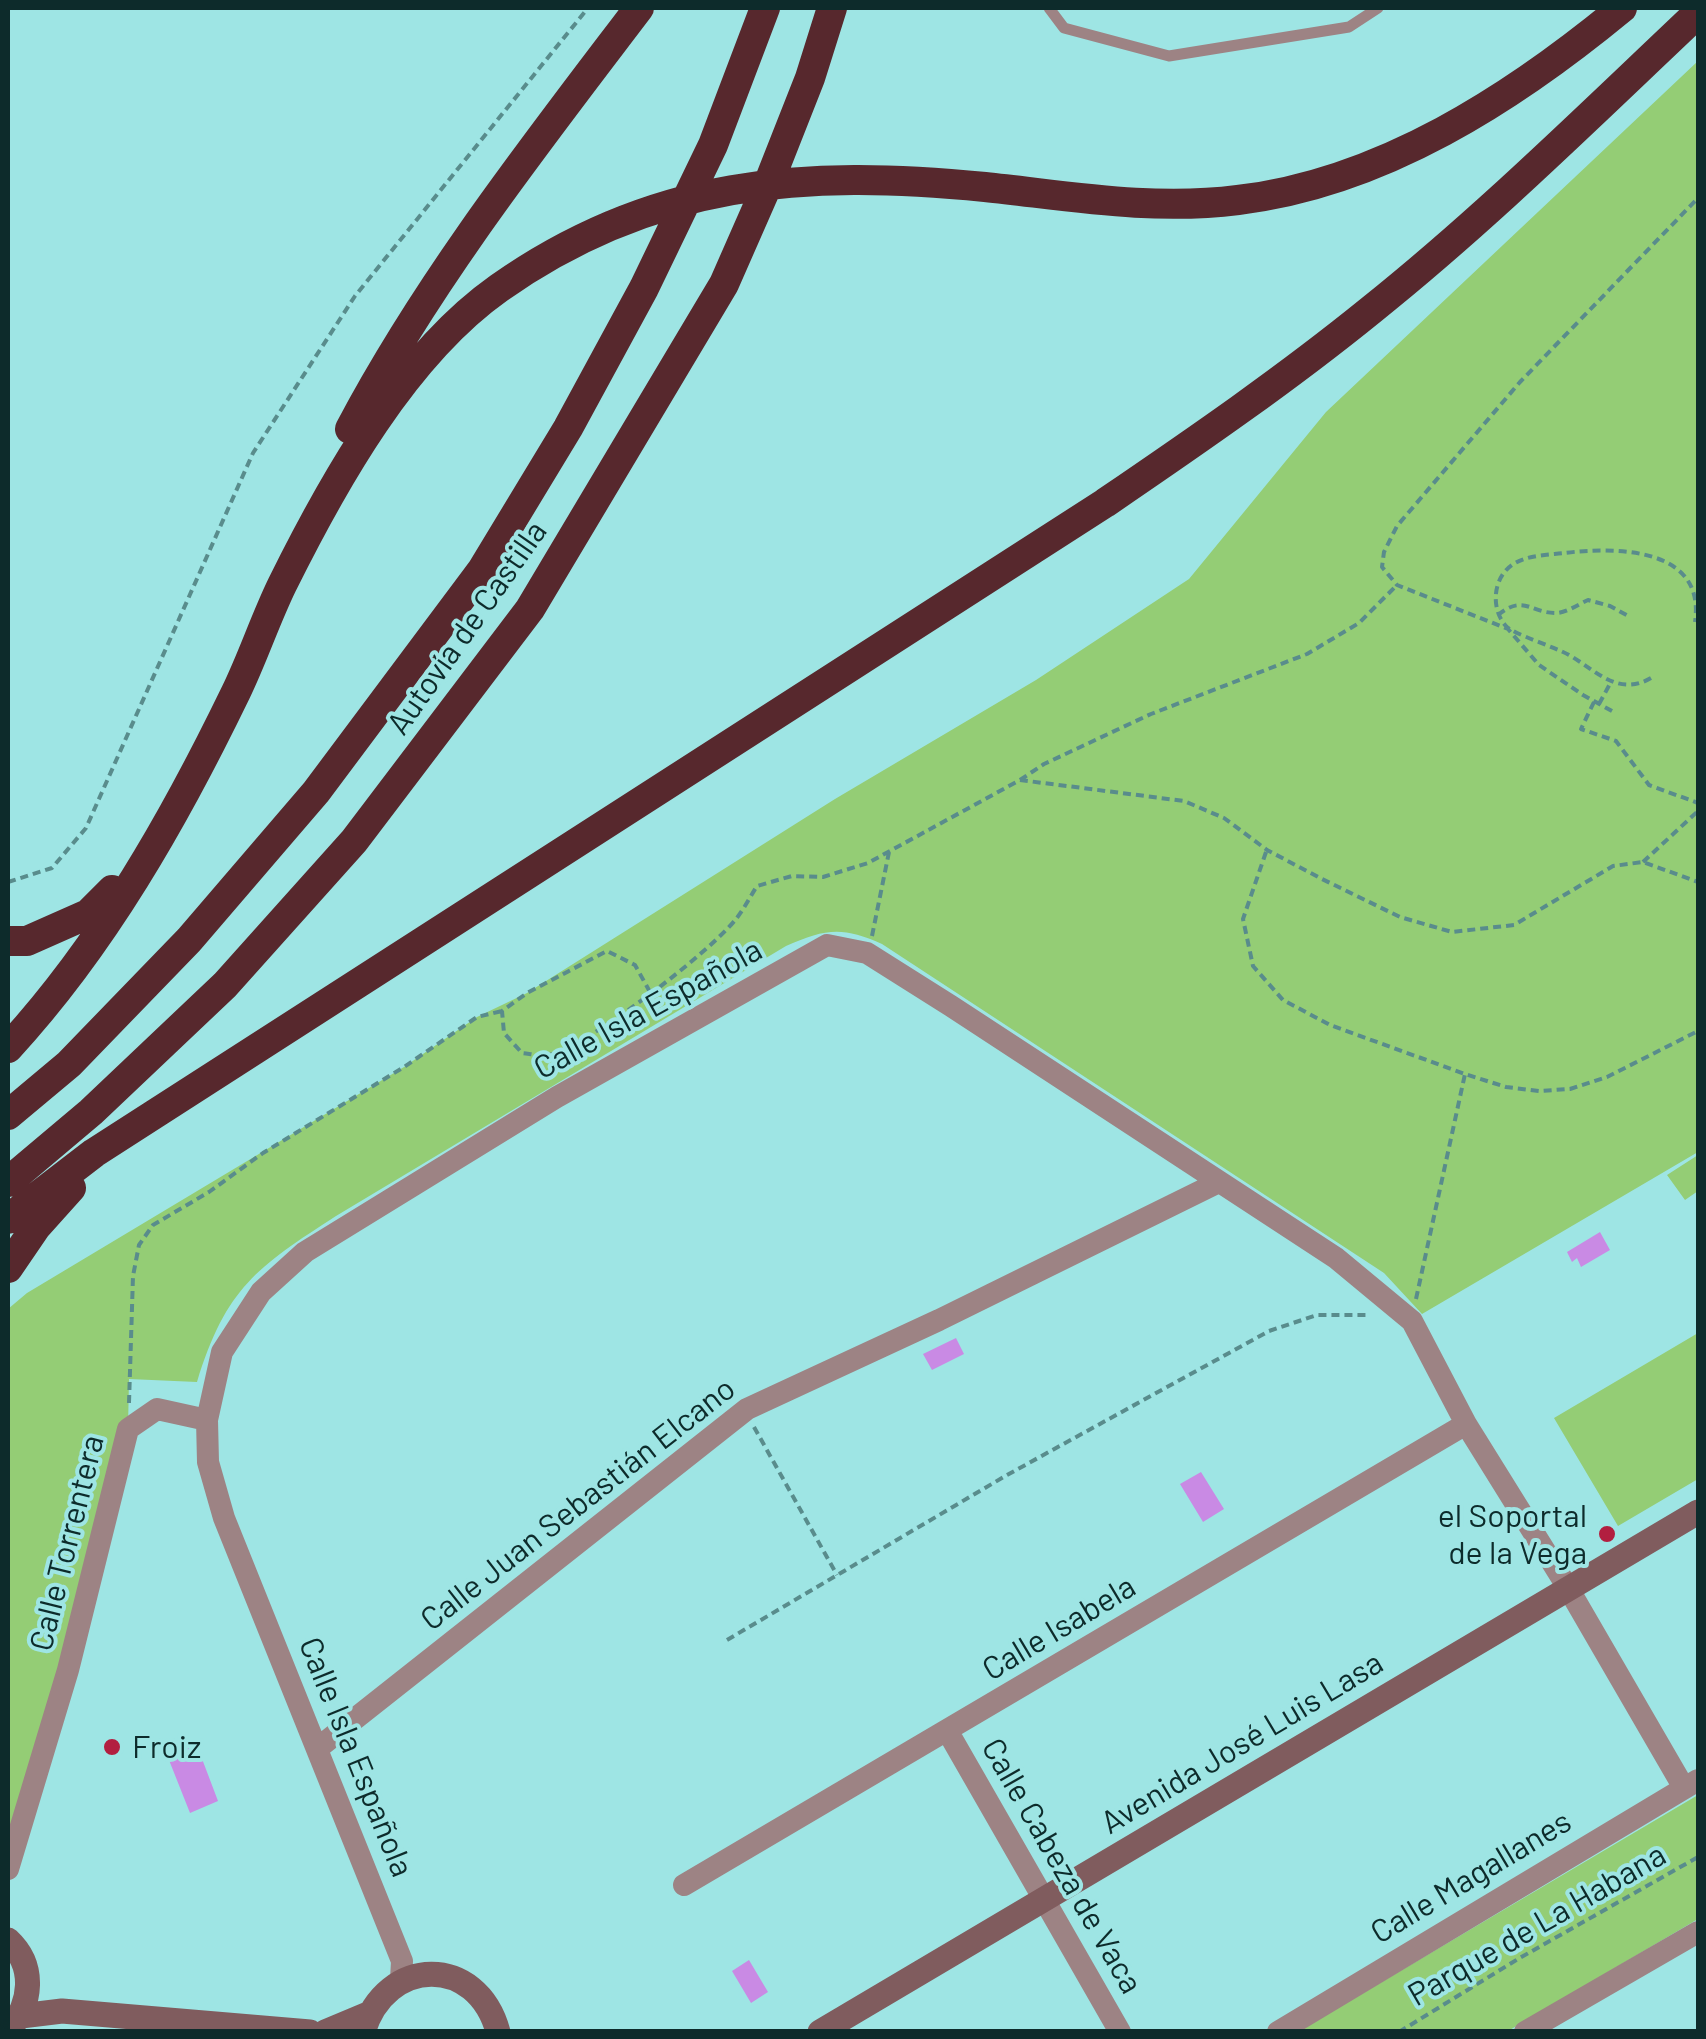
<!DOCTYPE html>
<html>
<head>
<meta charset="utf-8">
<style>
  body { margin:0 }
  #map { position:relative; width:1706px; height:2039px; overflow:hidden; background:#9ee5e4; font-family:Barlow,sans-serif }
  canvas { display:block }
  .frame { position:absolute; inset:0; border:10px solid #0d2b2b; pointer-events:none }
</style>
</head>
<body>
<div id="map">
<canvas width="1706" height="2039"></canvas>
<div class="frame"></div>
</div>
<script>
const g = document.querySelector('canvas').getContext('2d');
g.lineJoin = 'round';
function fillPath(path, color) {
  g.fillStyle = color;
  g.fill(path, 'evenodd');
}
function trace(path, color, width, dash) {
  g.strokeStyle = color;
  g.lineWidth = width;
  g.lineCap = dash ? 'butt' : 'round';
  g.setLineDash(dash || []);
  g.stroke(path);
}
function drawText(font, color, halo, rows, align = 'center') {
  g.font = font + ' Barlow,sans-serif';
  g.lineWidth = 8;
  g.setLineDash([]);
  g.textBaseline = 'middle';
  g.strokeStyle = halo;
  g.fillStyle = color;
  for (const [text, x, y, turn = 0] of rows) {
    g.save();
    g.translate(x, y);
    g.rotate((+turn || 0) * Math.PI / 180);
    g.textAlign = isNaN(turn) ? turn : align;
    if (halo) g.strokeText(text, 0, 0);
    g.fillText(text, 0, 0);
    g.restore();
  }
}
const green = new Path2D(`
  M1698,61V1152L1422,1314L1384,1273L882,944C842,926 825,929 786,946L336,1216C257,1267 226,1288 197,1382L129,1379L128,1429L8,1869V1309L27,1293L404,1067L477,1017L527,993L835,799L1036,680L1189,579L1326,412Z
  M1698,1155V1191L1685,1200L1667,1175Z
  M1698,1333V1479L1618,1526L1554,1418Z
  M1698,1795V1919L1508,2031L1297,2032Z`);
const water = new Path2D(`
  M1600,1232L1610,1250L1581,1267L1577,1258L1572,1262L1567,1252Z
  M956,1338L964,1354L932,1370L923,1354Z
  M1201,1472L1224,1509L1203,1522L1180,1484Z
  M196,1743L218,1801L190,1813L167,1755Z
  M749,1960L768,1992L751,2003L732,1971Z`);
const path = new Path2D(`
  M1498,615C1524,594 1530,613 1556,613C1566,613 1579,604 1588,600L1610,606L1630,617
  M1651,678C1618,697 1597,671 1569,655C1555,647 1513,634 1506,626C1491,610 1492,579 1512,565C1526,555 1547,555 1564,553C1614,547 1706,546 1695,622
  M1594,702L1581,729L1616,741L1649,785L1698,803
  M1599,704L1611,682
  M1612,711L1583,695L1539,665L1508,629L1397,585L1382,567L1384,552L1397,526L1520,382L1698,198
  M1020,780L1044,764L1151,714L1307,654L1359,623L1397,585
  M1266,852L1243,919L1253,966L1283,1000L1330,1025L1465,1074L1506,1087L1539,1091L1570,1089L1607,1077L1698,1031
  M1643,862L1698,811
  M8,882L52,868L86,828L253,453L355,296L588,8
  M872,936L889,852
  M650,992L635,965L607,951L527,993L502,1011L504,1033L522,1053C532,1054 543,1057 553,1054C595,1040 708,954 736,919C744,909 750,897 757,886L792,876L823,877L868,863L1020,780L1184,801L1224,818L1267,850L1322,879L1400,917L1452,932L1514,925L1613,866L1643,862L1698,882
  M578,1042L583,1061
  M1416,1299L1465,1074
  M129,1403L133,1276L139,1245L153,1225L209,1192L263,1153L404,1067L477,1017L502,1011
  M754,1427L837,1575
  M727,1640L1007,1475L1269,1331L1317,1315H1369
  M1399,2032L1518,1959L1698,1857`);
const lane = new Path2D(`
  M1049,8L1064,28L1169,56L1349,27L1378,8`);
const street = new Path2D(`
  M948,1732L1120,2032
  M318,1748L747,1409L939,1320L1219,1182
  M8,1869L68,1670L128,1429L157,1409L207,1420
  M684,1885L1466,1424
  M401,1980L402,1961L224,1518L208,1462L207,1420L222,1352L261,1292L305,1252L557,1097L827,945L867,953L951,1006L1336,1258L1412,1321L1466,1424L1568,1588L1684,1788
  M1278,2032L1698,1780
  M1525,2032L1698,1932`);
const secondary = new Path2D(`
  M8,1940C36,1966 32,2004 8,2031
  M21,2016L62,2011L310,2032
  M325,2032L368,2014
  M363,2032C386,1956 477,1954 498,2032
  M820,2032L1698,1512`);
const highway = new Path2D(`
  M350,429C428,281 538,141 639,8
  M8,941H27L88,914L112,890
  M8,1048C103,945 175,818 236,692C253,657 265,620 282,585C333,482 404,355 499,288C652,180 804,169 985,187C1070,196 1152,211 1238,200C1382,183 1513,98 1622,8
  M8,1115L69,1064L189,940L316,792L482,570L568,428L644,288L713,145L765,8
  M8,1182L91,1112L225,985L354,841L530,609L724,284L771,177L810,78L832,8
  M8,1219L94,1153L1105,503C1196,441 1286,379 1371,310C1486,218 1591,114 1698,13
  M8,1268L36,1227L71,1188`);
const markers = [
  [1607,1534,10,"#b21f40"],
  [112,1747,10,"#b21f40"]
];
const streetNames = [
  ["Autovía de Castilla",467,628,-55],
  ["Calle Isla Española",648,1009,-29],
  ["Calle Juan Sebastián Elcano",578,1504,-38],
  ["Calle Torrentera",67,1543,-76],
  ["Calle Isabela",1059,1628,-31],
  ["Avenida José Luis Lasa",1242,1743,-31],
  ["Calle Isla Española",356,1757,68],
  ["Calle Cabeza de Vaca",1062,1866,60],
  ["Calle Magallanes",1471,1877,-31],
  ["Parque de La Habana",1537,1925,-30]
];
const poiNames = [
  ["el Soportal",1587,1516],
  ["de la Vega",1587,1553],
  ["Froiz",132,1747,"left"]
];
fillPath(green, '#94cd75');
fillPath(water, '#c98ae4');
trace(path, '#598c8c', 4, [8, 5]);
trace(lane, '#9d8384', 11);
trace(street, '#9d8384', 22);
trace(secondary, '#805c5e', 25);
trace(highway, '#57282d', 30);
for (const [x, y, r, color] of markers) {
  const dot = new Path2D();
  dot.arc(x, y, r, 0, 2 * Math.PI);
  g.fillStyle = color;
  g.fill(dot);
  trace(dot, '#9ee5e4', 4);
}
drawText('32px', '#0d2b2b', '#9ee5e4', streetNames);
drawText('32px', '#0d2b2b', '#9ee5e4', poiNames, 'right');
</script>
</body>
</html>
